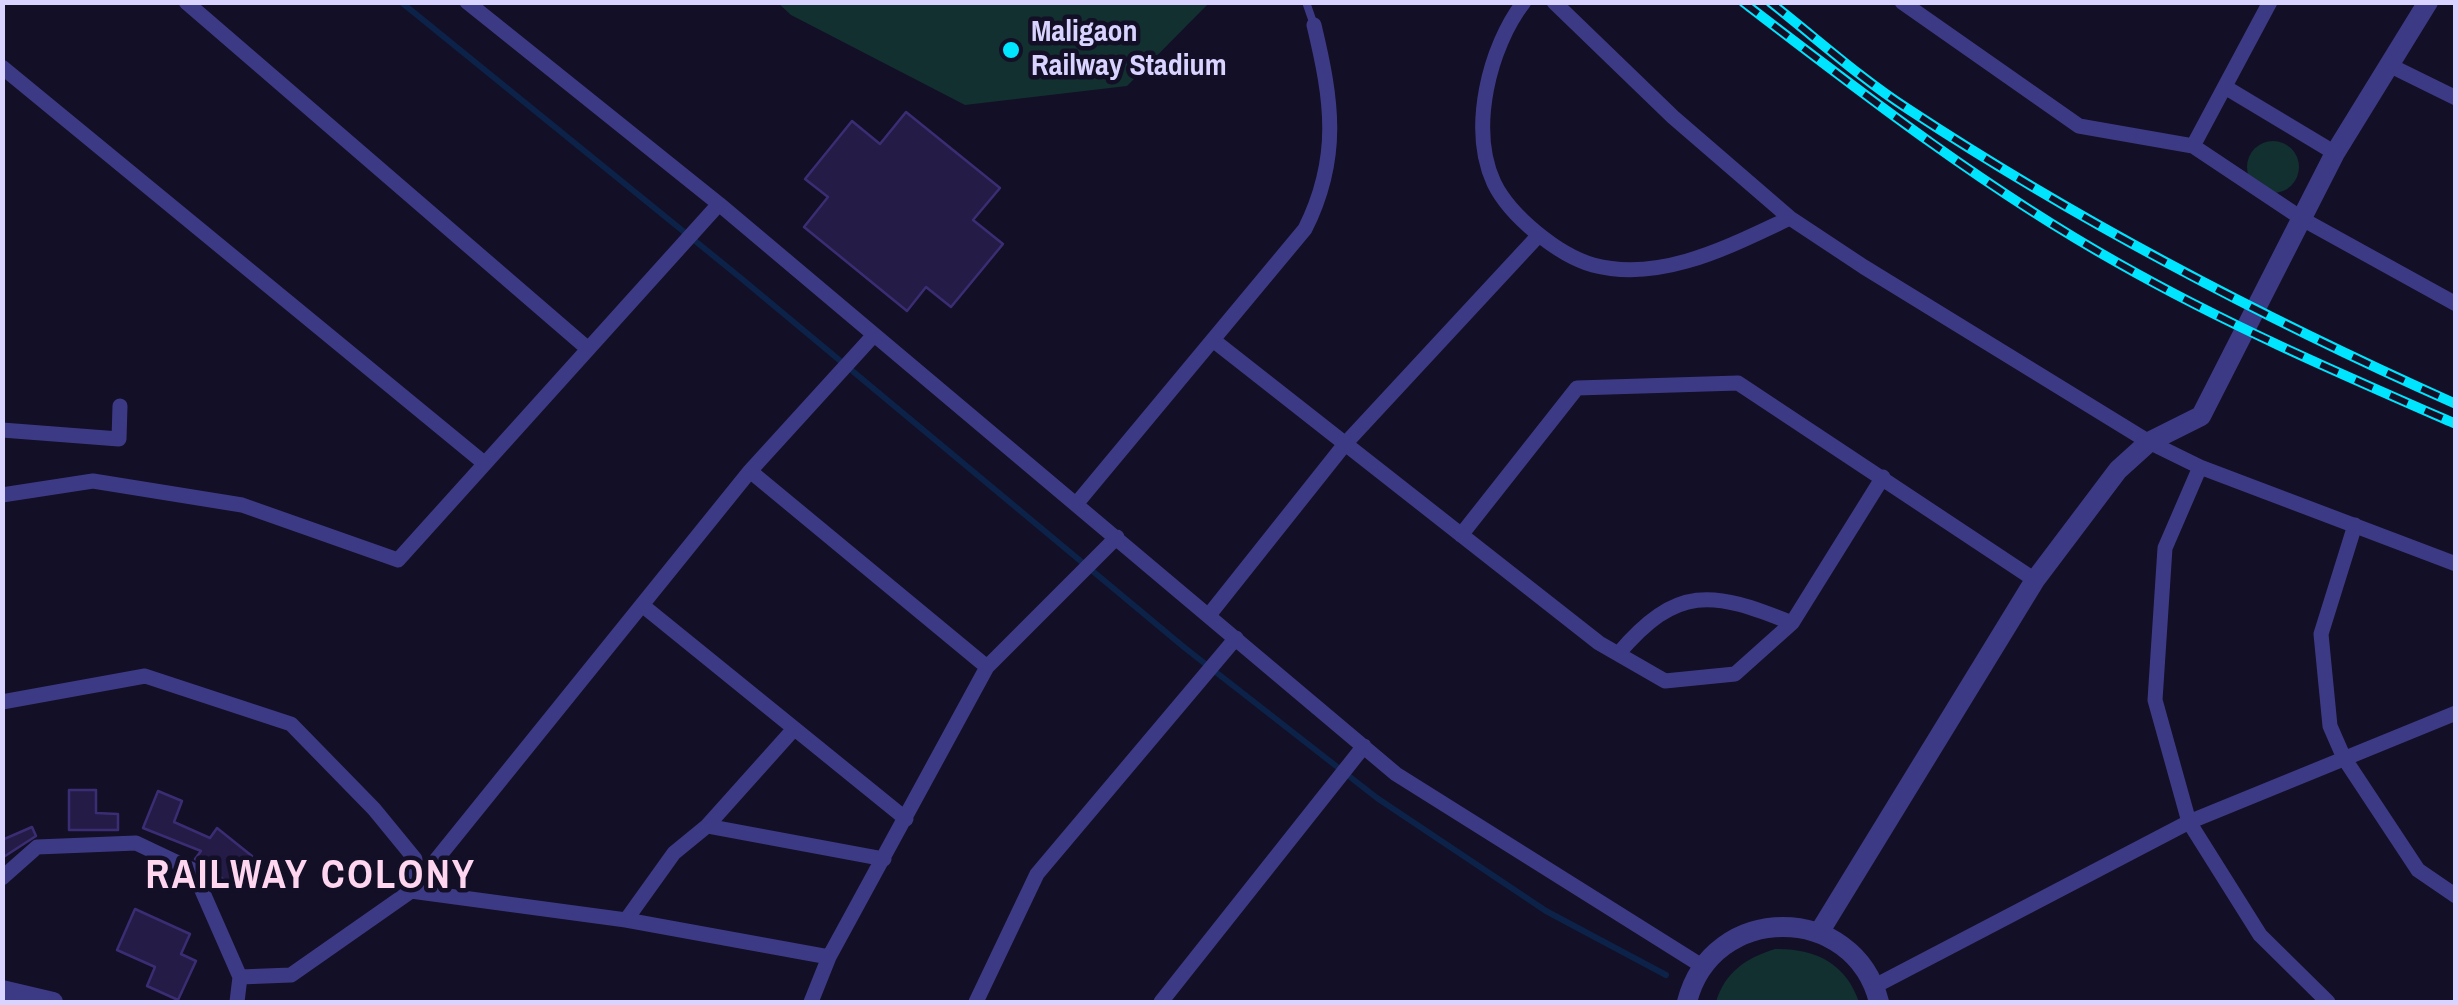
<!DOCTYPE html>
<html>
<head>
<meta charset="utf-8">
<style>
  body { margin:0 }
  #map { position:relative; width:2458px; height:1005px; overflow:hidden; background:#130f26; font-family:"Archivo Narrow",sans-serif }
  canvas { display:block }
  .frame { position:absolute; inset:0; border:5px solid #d9d4ff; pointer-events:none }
</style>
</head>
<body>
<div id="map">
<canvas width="2458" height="1005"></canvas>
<div class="frame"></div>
</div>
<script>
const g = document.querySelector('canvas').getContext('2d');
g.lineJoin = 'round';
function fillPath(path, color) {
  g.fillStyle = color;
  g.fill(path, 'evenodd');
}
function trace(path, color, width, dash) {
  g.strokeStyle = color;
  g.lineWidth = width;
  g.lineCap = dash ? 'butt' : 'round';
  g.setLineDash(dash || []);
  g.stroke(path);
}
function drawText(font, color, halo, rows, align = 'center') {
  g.font = font + ' "Archivo Narrow",sans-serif';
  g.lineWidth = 9;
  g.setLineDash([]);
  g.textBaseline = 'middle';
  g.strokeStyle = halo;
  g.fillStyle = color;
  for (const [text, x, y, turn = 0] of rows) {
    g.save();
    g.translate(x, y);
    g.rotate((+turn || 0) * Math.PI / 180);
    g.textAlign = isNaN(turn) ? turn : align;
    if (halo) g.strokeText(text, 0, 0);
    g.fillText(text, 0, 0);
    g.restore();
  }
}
const green = new Path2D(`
  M778,3H1209L1127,86L965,105L791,15Z
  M2247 167a26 26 0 1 1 52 0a26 26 0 1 1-52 0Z
  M1775,949C1814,948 1846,963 1859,1002H1716C1725,972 1746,958 1775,949Z`);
const stream = new Path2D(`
  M401,2L742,279L1185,648L1377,798L1546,911L1666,975`);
const building = new Path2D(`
  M906,112L1000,188L973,220L1003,244L951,307L926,287L907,311L804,227L828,197L805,179L852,121L880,144Z
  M69,790H96V813L118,814V830H69Z
  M158,791L182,801L174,822L210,838L217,828L252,856L231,885L195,859L201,851L143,828Z
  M32,827L36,836L2,858V840Z
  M135,909L190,934L181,954L196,961L178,1000L147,986L155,967L117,950Z`);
const service = new Path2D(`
  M1306,2L1314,25`);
const minor = new Path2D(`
  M186,2L587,348
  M467,2L719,204L1396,774L1702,966
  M1524,2C1489,47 1469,129 1494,183C1510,216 1558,255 1593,265C1661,283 1730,246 1790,218
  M1554,2L1673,117L1790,218L1864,267L2149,442L2200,467L2456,564
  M1902,2L2079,126L2193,146L2304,220L2456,304
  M2389,65L2456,98
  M2,67L484,463
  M2225,87L2335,153
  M2193,146L2270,2
  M1213,340L1599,643L1665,681L1735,674L1792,623L1883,477
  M2,430L119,439L120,406
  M2200,467L2165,548L2155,700L2189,822L2260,935L2328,1002
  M750,471L987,667
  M2,495L93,481L242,505L398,560L719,204
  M1077,503L1305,229C1341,157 1332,100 1314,25
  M2355,525L2321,634L2330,726L2344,758L2418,870L2456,896
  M1461,535L1577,388L1738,383L2035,580
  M642,605L906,819
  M1209,615L1345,444L1538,236
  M1618,654C1677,585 1711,590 1792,623
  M2,702L145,676L291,724L374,809L415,859L411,891L626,920L829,957
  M707,826L793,730
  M2,878L37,847L136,843L193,870L240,977L237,1002
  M626,920L674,853L707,826L884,859
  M240,977L291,975L411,891L750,471L873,336
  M1875,986L2189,822L2456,713
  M811,1002L829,957L987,667L1117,537
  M976,1002L1037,874L1236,638
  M1161,1002L1364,746`);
const tertiary = new Path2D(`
  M1820,931L2035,580L2118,470L2149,442L2201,416L2335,153L2428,2
  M2,990L53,1002
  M1687,1002C1712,902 1854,902 1879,1002`);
const rail = new Path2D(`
  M1743,2C1863,94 1986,189 2118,263C2227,325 2341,374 2456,424
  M1770,2C1816,38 1860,78 1908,109C2083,224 2265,319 2456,404`);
const markers = [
  [1011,50,10,"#00e5ff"]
];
const poiNames = [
  ["Maligaon",1031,33],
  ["Railway Stadium",1031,67]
];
const districtNames = [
  ["RAILWAY COLONY",311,877]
];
fillPath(green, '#12302f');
trace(stream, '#0c2248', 6);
fillPath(building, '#241b47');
trace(building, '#3b2d73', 2.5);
trace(service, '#3d3a85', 8);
trace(minor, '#3d3a85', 15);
trace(tertiary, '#3d3a85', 20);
trace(rail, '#00e5ff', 10);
trace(rail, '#130f26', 6, [19]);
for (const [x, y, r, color] of markers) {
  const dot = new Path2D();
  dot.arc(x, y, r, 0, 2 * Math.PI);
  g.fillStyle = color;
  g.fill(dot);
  trace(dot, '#130f26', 4);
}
drawText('bold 30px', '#d9d4ff', '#130f26', poiNames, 'left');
g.letterSpacing = '2.5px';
drawText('bold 40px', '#ffd6f0', '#130f26', districtNames);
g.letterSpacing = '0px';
</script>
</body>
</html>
